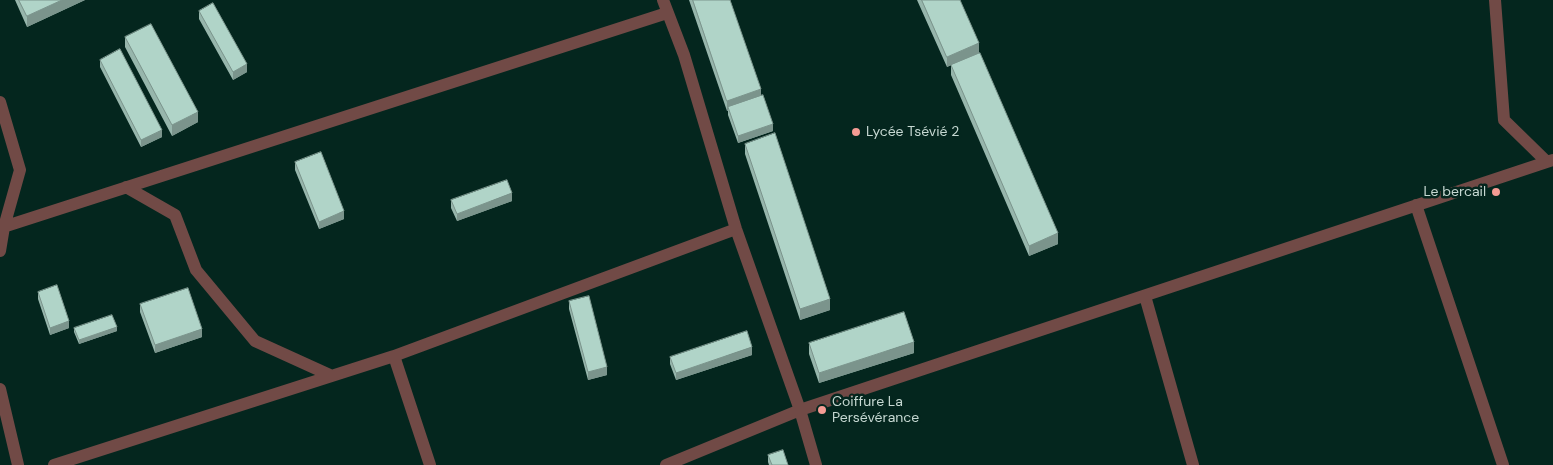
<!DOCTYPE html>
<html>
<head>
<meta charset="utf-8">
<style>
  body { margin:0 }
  canvas { display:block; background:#04261e }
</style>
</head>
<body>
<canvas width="1553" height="465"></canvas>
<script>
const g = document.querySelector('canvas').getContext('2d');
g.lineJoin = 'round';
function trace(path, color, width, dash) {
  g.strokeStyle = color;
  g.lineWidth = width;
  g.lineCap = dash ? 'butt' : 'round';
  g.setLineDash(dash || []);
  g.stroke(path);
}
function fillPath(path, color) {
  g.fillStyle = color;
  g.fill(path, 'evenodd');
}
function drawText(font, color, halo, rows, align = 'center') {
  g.font = font + ' "DM Sans",sans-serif';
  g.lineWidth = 5;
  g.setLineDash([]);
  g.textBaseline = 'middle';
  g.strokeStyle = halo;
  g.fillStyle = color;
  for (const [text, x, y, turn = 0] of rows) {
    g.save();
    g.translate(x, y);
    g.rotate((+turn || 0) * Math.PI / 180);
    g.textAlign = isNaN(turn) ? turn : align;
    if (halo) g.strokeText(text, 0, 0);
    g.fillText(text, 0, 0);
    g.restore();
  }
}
const street = new Path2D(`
  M663,0L684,55L736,229L800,410L816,465
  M1495,0L1504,120L1547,162
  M0,102L20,170L4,227L0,251
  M126,187L175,215L196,270L255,341L332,376
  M1416,205L1503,465
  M0,228L667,13
  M1145,296L1193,465
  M394,356L430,465
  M0,389L18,465
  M54,465L394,356L736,229
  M666,465L800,410L1553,160`);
const wall = new Path2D(`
  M15,0H85L27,27Z
  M689,0H730L773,131L738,143L728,115V111H727Z
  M917,0H960L979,53L1058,244L1029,256L951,75V65L947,67Z
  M199,11L247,72L233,80L199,19Z
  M125,37L198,122L172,136L125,47Z
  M100,60L162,137L141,147L100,67Z
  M745,144L830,310L800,320L745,154Z
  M295,162L344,219L319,229L295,170Z
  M451,200L512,201L457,221L451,208Z
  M38,292L69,328L50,335L38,299Z
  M569,301L607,375L588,380L569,309Z
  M140,304L202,337L155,353L140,312Z
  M74,328L117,331L79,344L74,332Z
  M809,343L914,353L819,383L809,354Z
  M752,355L676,380L670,364V357Z
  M768,455L788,465H769L768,462Z`);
const shadedWall = new Path2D(`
  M62,0H85L27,27V16Z
  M979,43V53L947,67V57Z
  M247,64V72L233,80V72Z
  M761,89V100L728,107V111H727V101Z
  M198,112V122L172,136V125Z
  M773,124V131L738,143V136Z
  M162,130V137L141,147V140Z
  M512,193V201L457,221V214Z
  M344,211V219L319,229V222Z
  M1058,233V244L1029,256V246Z
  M830,299V310L800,320V309Z
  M69,321V328L50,335V328Z
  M117,327V331L79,344V340Z
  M202,329V337L155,353V345Z
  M914,342V353L819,383V373Z
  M752,347V355L676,380V373Z
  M607,367V375L588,380V372Z`);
const building = new Path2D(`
  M19,0H62L27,16Z
  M693,0H730L761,89L727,101Z
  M922,0H960L979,43L947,57Z
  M213,3L247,64L233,72L199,11Z
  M151,24L198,112L172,125L125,37Z
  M120,49L162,130L141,140L100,60Z
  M980,53L1058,233L1029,246L951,65Z
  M763,95L773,124L738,136L728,107Z
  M775,133L830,299L800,309L745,144Z
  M321,152L344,211L319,222L295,162Z
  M507,180L512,193L457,214L451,200Z
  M57,285L69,321L50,328L38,292Z
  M188,288L202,329L155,345L140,304Z
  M589,296L607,367L588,372L569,301Z
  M904,312L914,342L819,373L809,343Z
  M112,315L117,327L79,340L74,328Z
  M747,331L752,347L676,373L670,357Z
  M783,450L788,465H772L768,455Z`);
const markers = [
  [856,132,5,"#f59c94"],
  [1496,192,5,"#f59c94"],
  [822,410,5,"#f59c94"]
];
const poiNames = [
  ["Lycée Tsévié 2",866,132],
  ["Le bercail",1486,192,"right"],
  ["Coiffure La",832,402],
  ["Persévérance",832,418]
];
trace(street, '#714a46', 12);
fillPath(wall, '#97b6ac');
fillPath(shadedWall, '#7b948c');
fillPath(building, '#b0d4c8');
trace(building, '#7b948c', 1);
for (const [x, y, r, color] of markers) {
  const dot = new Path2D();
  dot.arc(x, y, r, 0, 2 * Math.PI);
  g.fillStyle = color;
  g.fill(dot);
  trace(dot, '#04261e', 2);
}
drawText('14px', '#c6d8d2', '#04261e', poiNames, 'left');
</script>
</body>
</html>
